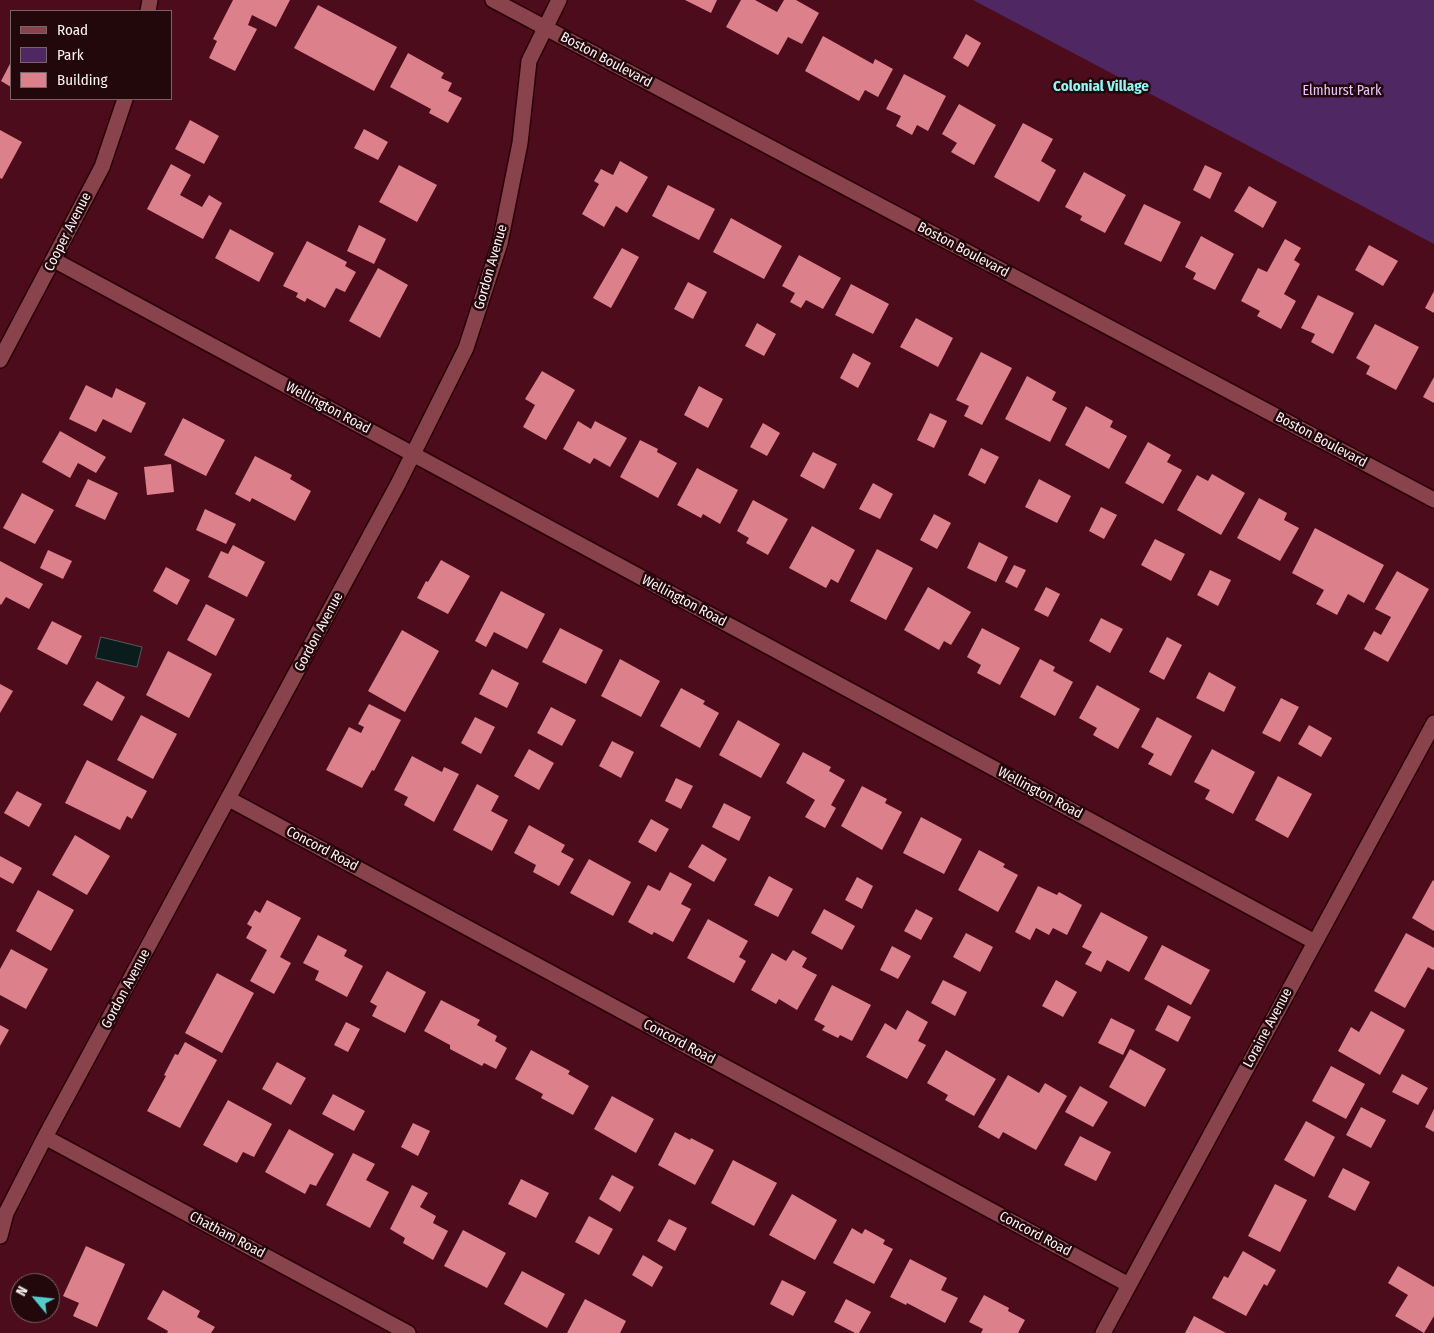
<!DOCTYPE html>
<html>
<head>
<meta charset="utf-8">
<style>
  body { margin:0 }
  #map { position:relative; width:1434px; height:1333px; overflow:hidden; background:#4d0c1b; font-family:"Fira Sans Condensed",sans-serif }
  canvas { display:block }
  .legend { position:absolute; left:10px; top:10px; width:162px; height:90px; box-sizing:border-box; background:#22070b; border:1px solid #796568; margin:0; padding:6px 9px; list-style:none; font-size:15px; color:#fbf2f3 }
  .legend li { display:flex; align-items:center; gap:10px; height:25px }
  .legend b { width:25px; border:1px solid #796568 }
  .north { position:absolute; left:10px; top:1273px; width:50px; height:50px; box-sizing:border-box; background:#22070b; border:1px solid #796568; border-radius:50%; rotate:298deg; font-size:14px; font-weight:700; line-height:20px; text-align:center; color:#fbf2f3 }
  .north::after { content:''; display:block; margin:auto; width:18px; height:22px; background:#53cdcb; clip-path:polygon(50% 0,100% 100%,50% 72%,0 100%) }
</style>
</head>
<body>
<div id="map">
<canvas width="1434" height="1333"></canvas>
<ul class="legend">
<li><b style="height:6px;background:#88434c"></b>Road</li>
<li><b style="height:14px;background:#4f2762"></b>Park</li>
<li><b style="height:14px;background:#dc818b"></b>Building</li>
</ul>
<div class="north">N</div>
</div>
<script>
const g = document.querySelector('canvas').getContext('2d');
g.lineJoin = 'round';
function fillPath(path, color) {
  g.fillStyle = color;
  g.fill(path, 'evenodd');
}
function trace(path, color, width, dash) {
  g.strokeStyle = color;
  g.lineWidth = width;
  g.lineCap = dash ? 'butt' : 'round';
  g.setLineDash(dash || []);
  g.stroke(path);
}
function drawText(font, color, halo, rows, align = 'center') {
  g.font = font + ' "Fira Sans Condensed",sans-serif';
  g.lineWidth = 5;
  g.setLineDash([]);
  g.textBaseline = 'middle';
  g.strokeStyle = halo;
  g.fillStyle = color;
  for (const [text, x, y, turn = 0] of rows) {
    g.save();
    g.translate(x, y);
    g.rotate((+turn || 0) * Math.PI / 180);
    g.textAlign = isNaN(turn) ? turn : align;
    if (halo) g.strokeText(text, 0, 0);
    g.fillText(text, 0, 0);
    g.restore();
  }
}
const green = new Path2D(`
  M973,0H1434V244Z`);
const water = new Path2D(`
  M101,637L142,647L137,667L96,658Z`);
const building = new Path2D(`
  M233,0H290L276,27L252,15L248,25L257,29L235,71L209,58L217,41L213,39Z
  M685,0H717L711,13Z
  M741,0H755L777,12L784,0H796L819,13L802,44L788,37L778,55L726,27Z
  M318,5L397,47L374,91L294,48Z
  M966,34L981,43L968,67L953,58Z
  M823,36L873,64L875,59L893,69L878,97L865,90L859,101L805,71Z
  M408,53L444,73L441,78L452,83L448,91L462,98L448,123L429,113L431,109L390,87Z
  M11,62V87L1,81Z
  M904,74L946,96L928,131L917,125L912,135L896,126L901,116L886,109Z
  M959,104L996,125L974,165L951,152L957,143L942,134Z
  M190,120L219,136L204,164L175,149Z
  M1023,123L1053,139L1041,161L1056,170L1039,202L994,177Z
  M364,129L388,142L378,160L354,148Z
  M0,130L22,142L2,179L0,178Z
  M620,161L648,177L627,213L616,206L604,227L582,214L599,184L594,181L601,169L613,175Z
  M171,164L191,175L180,195L202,207L209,195L222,203L203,239L147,209Z
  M399,165L437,185L417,222L379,202Z
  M1205,165L1222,173L1210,199L1193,190Z
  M1084,172L1126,195L1105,233L1080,220L1082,216L1065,207Z
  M668,185L715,209L699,240L652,216Z
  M1249,186L1277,202L1263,228L1234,211Z
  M1144,204L1181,222L1161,262L1124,244Z
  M731,218L782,246L764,279L713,252Z
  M359,225L386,239L374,264L347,251Z
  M230,229L274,253L259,282L215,258Z
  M1201,236L1234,254L1215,290L1193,279L1196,273L1185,267Z
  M1285,239L1301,248L1294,260L1300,264L1284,294L1296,301L1281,329L1257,316L1260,311L1241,301L1258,268L1267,272Z
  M307,241L347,262L345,266L356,272L345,292L336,288L325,308L307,298L305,302L296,297L298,293L283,286Z
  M1369,245L1398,261L1383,286L1355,270Z
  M622,248L639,257L611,308L593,298Z
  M799,255L841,278L823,309L806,300L801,308L790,302L795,293L782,286Z
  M378,268L408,285L380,338L349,321Z
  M688,282L707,292L693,319L674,309Z
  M851,284L889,304L873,334L835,315Z
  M1434,291V313L1425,308Z
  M1318,295L1354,313L1333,354L1311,342L1315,334L1301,328Z
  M916,318L953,338L938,367L900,347Z
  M757,323L776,334L764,356L745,346Z
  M1375,324L1419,347L1396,390L1366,374L1370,366L1356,358Z
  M981,352L1012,368L982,425L964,416L969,406L956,400Z
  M853,353L871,363L858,388L840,378Z
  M542,371L575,390L546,440L523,427L535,405L525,399Z
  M1027,376L1056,392L1052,400L1067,408L1050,442L1005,419Z
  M1434,377V403L1423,397Z
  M86,385L112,398L116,388L146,403L131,433L103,419L96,432L69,419Z
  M699,386L723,399L708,428L684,415Z
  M1086,406L1113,421L1110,427L1127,436L1109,469L1065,445Z
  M930,413L947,421L934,448L917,440Z
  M183,418L225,440L206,476L164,455Z
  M578,421L591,429L595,421L627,438L610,467L594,458L590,464L563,449Z
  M763,423L780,433L767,456L750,447Z
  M60,431L106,457L96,473L78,463L70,478L42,462Z
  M640,440L658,449L657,452L677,463L658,498L620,477Z
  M1148,442L1171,455L1167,462L1182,470L1163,504L1125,483Z
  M981,448L999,457L985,484L968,475Z
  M813,452L837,464L824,489L800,476Z
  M255,456L292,475L290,479L311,491L295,521L252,498L250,502L235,494Z
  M171,464L174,492L147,495L144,467Z
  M697,468L738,490L720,524L703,514L701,518L677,505Z
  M1212,474L1245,493L1221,535L1177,510L1197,475L1208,481Z
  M88,479L118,493L105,520L75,506Z
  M1039,479L1071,496L1057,523L1025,507Z
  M873,483L893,494L880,519L859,509Z
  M22,493L54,510L35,544L3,528Z
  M1259,498L1287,513L1284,520L1299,528L1280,561L1237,538Z
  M753,500L788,519L768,555L746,543L749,538L737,531Z
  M1101,507L1117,515L1104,539L1089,531Z
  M205,509L236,524L226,544L196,530Z
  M934,514L951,523L937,549L920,540Z
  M812,526L855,550L838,583L831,579L826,588L789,568Z
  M1315,528L1384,565L1364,603L1348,594L1337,615L1316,604L1324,590L1292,573Z
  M1155,539L1185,554L1171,581L1141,565Z
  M979,542L1008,557L996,582L967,568Z
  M233,545L265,562L247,597L208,577L221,551L228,554Z
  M877,549L913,568L886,620L850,601Z
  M48,550L72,561L63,579L40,568Z
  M441,560L470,576L448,614L417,598L426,581L428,582Z
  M0,561L43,584L29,609L6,597L1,605L0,604Z
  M1014,565L1026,570L1017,588L1005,582Z
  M166,567L190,580L177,605L153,591Z
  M1210,570L1231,580L1218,606L1197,595Z
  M1397,571L1429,589L1388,662L1364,649L1374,631L1381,635L1391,617L1375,609Z
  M928,587L971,612L951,645L944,641L939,650L904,630Z
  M1046,587L1060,594L1048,617L1034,610Z
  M501,591L545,614L527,649L494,632L486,647L475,641Z
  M206,604L235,619L216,656L187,640Z
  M1101,618L1123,629L1110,653L1089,641Z
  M52,621L82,636L67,665L37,649Z
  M560,628L603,650L586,684L542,662Z
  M982,628L1020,648L1000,685L977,673L981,665L967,657Z
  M402,630L439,651L405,712L368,691Z
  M1167,637L1182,645L1164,680L1149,672Z
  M168,651L212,674L189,718L146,695Z
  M620,659L660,681L641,717L601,696Z
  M1040,659L1055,667L1053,671L1073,682L1055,716L1020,697Z
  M492,669L519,683L507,708L479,694Z
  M1209,672L1236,687L1224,712L1196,698Z
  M97,681L125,697L112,721L83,705Z
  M0,684L13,691L0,713Z
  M1097,685L1140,709L1118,749L1093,735L1097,728L1079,718Z
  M681,688L705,701L703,704L719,713L700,748L660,726Z
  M1281,698L1299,707L1280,742L1262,733Z
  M369,704L401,720L374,771L372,770L362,788L326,770L349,727L361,733L364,727L358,724Z
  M551,707L576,720L562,746L537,733Z
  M141,715L177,734L153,779L117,760Z
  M475,717L495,727L481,754L461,743Z
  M1157,717L1192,736L1171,776L1148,764L1154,754L1141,747Z
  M738,720L780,744L761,778L719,755Z
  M1309,725L1332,738L1321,757L1298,744Z
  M612,741L634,752L621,778L599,766Z
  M529,749L554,763L539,790L514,776Z
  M1212,749L1255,772L1233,814L1205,799L1210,790L1194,782Z
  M803,752L831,767L829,771L845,780L831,805L836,808L825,828L805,817L815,800L786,783Z
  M412,756L442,772L444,767L459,774L434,822L404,805L408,797L394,790Z
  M87,760L147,791L132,819L127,816L120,830L65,803Z
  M1278,776L1312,794L1288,838L1255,820Z
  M676,778L693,786L681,809L665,801Z
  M477,784L499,796L491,811L508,820L492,851L453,830Z
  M862,786L887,799L885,803L902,812L882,850L841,826Z
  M17,791L42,804L29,827L4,813Z
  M724,803L751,817L739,841L712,827Z
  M921,817L962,839L944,874L903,853Z
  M651,819L669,829L656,852L638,842Z
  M529,825L565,845L561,852L574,859L559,886L533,872L536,865L514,853Z
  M75,835L110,856L87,895L52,875Z
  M702,844L727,859L714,882L688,867Z
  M979,850L1005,864L1003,867L1018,875L998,912L958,890Z
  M0,856L22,868L13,884L0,877Z
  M589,859L631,882L613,916L570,893Z
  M670,872L692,884L681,904L691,909L673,942L654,932L652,935L628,922L648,885L660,891Z
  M769,876L793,889L778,917L754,905Z
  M857,877L873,886L862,909L845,900Z
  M1433,880L1434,881V931L1412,918Z
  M1038,886L1057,895L1059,892L1082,905L1067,935L1053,928L1049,935L1036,928L1030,940L1015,932Z
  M38,890L74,910L51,951L16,931Z
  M267,900L301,918L280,957L291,963L274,994L250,981L267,950L246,938L252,927L247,924L255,910L260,913Z
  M824,909L855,926L842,950L811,933Z
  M916,909L933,918L921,940L904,931Z
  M1101,912L1148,937L1129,972L1107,960L1101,972L1085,964L1092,952L1082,947Z
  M708,919L748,941L739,957L746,961L734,983L687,958Z
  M966,933L993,947L980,972L953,957Z
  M1406,933L1434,948V969L1433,970L1428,967L1405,1008L1374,991Z
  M318,935L347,950L344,956L363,966L347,997L315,980L319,971L303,963Z
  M1162,945L1210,970L1191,1005L1144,979Z
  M892,946L911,956L898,979L880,970Z
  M11,949L48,969L26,1009L0,995V969Z
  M793,950L807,958L802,967L817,975L797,1010L779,999L776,1004L751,990L772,953L786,961Z
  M387,971L426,992L405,1033L372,1016L377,1006L370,1002Z
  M217,973L254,993L222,1053L185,1033Z
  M943,980L967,992L955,1016L931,1003Z
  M1056,980L1077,992L1063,1017L1042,1006Z
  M832,985L871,1005L852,1041L840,1035L838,1038L822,1030L825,1026L814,1020Z
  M441,1000L480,1020L477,1025L497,1036L495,1041L507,1048L496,1069L484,1063L482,1066L450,1049V1045L424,1031Z
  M1168,1005L1191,1017L1178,1042L1155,1030Z
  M907,1010L928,1022L918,1041L926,1045L907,1079L866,1057L885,1023L896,1030Z
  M1371,1011L1405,1030L1380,1075L1338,1051L1351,1027L1359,1032Z
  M1111,1018L1135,1030L1123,1055L1098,1043Z
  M346,1022L360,1029L348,1052L334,1045Z
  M0,1025L9,1030L0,1046Z
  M185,1042L217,1060L180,1128L147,1111L166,1076L164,1075L175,1054L178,1055Z
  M1130,1049L1166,1069L1145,1107L1109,1087Z
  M531,1050L570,1071L568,1074L589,1086L573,1115L541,1098L543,1094L515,1079Z
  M946,1050L996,1079L974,1116L945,1100L948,1095L927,1083Z
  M277,1062L306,1078L291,1105L262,1089Z
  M1331,1066L1365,1084L1346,1119L1312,1101Z
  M1402,1074L1428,1088L1418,1105L1392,1092Z
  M1008,1075L1039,1093L1045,1083L1067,1096L1036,1150L1003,1132L999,1139L978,1127Z
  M1080,1086L1108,1102L1093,1127L1065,1112Z
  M333,1094L365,1111L354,1131L322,1114Z
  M612,1096L654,1119L636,1153L594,1129Z
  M228,1100L272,1124L254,1157L243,1152L237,1163L203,1145Z
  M1361,1107L1386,1120L1371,1148L1346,1135Z
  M1434,1109V1132L1425,1127Z
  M1306,1121L1335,1137L1314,1177L1284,1160Z
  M413,1123L430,1131L418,1156L401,1147Z
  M289,1129L334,1154L316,1186L310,1184L305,1194L265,1172Z
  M675,1132L690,1140L691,1138L714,1150L695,1185L658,1165Z
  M1080,1136L1111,1152L1096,1181L1064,1165Z
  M353,1153L375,1164L366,1180L389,1192L370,1228L326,1205Z
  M733,1160L777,1183L754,1226L711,1203Z
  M1343,1168L1370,1182L1355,1211L1328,1197Z
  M612,1175L634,1187L620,1212L599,1199Z
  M521,1179L549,1193L536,1218L508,1204Z
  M1275,1184L1307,1200L1280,1252L1248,1236Z
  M412,1185L428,1193L420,1207L436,1216L433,1223L448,1231L433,1260L403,1243L405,1238L390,1229Z
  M792,1194L837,1220L815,1260L769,1235Z
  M589,1216L613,1229L599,1255L575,1242Z
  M669,1219L687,1228L675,1251L657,1241Z
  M852,1228L862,1234L865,1229L885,1240L883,1244L893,1249L874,1284L833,1263Z
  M463,1230L506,1253L487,1288L444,1266Z
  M86,1246L125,1264L97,1327L73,1316L79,1303L63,1296Z
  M1243,1251L1276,1270L1267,1286L1264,1284L1246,1316L1212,1298L1224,1276L1228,1278Z
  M643,1255L663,1267L652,1287L632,1275Z
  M910,1259L947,1278L941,1290L958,1298L945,1323L907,1303L906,1305L890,1297Z
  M1398,1266L1434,1287V1316L1424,1333L1395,1316L1408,1295L1388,1283Z
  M522,1271L565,1294L547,1328L504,1304Z
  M782,1280L806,1292L793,1316L770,1304Z
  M163,1290L200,1311L197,1317L215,1327L211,1333H167L168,1331L147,1319Z
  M984,1295L1009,1308L1008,1311L1025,1320L1018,1333H981L983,1329L969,1322Z
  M585,1299L626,1321L620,1333H567Z
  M846,1299L871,1312L859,1333H855L834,1322Z
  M1194,1316L1226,1333H1185Z`);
const street = new Path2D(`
  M493,0L1434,500
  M148,11L150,0
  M54,260L1315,942
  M0,360L102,167L125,99
  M229,799L1129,1285
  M45,1137L408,1333
  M0,1236L6,1213L45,1137L398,484L466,348L500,243L520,143L529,61L559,0
  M1103,1333L1434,723`);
const streetNames = [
  ["Boston Boulevard",606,60,28],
  ["Cooper Avenue",68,232,-63],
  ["Boston Boulevard",963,250,28],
  ["Gordon Avenue",491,267,-74],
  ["Wellington Road",328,408,28],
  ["Boston Boulevard",1321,440,28],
  ["Wellington Road",684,601,28],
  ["Gordon Avenue",319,632,-62],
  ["Wellington Road",1040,793,28],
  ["Concord Road",322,849,28],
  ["Gordon Avenue",126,989,-62],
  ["Loraine Avenue",1268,1028,-62],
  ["Concord Road",679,1042,28],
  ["Concord Road",1035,1234,28],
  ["Chatham Road",227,1235,28]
];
const parkNames = [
  ["Elmhurst Park",1342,91]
];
const neighbourhoodNames = [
  ["Colonial Village",1101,87]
];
fillPath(green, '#4f2762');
fillPath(water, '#0b1c1c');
trace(water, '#535c5c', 1);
fillPath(building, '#dc818b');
trace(street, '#2b0008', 18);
trace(street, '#88434c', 15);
drawText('14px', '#fbf2f3', '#22070b', streetNames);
drawText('14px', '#e9c4fd', '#22070b', parkNames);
drawText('bold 15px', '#8df9f6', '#22070b', neighbourhoodNames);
</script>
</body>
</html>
